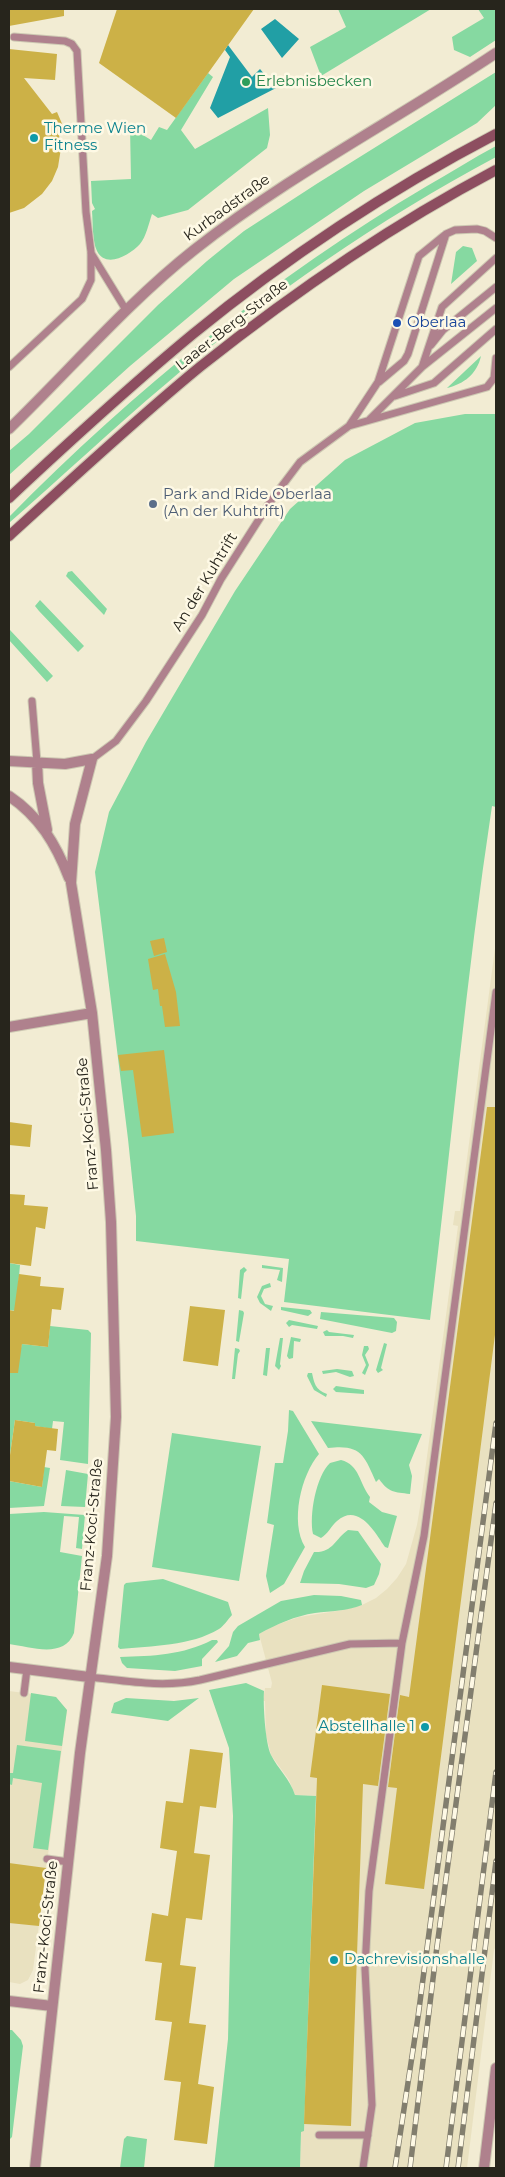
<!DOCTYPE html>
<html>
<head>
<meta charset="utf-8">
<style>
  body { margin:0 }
  #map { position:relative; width:505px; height:2177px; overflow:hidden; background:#f2ecd3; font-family:Montserrat,sans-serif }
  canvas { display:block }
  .frame { position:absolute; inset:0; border:10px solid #27251c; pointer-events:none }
</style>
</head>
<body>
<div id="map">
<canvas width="505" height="2177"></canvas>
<div class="frame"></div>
</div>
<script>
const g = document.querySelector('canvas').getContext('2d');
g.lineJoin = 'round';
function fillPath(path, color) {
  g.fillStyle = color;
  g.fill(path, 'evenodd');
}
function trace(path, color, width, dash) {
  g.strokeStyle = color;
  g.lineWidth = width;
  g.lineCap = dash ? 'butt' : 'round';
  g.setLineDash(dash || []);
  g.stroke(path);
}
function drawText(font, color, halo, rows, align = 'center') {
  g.font = font + ' Montserrat,sans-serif';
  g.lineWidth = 5;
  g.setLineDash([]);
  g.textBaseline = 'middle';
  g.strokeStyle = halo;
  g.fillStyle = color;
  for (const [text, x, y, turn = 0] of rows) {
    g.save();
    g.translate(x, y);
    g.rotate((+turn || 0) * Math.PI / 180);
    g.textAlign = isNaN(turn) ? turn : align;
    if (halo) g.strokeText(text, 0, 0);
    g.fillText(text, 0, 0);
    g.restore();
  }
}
const built = new Path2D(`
  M496,941V1946L494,1950L467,2168H300L301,2131H304L316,1796L295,1795L289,1780L271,1755L266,1735L265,1701H263L265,1688H271L272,1683L259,1634L273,1626L299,1617L343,1610L362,1605L376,1598L387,1589L397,1578L406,1564L417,1525L421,1501L458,1226L453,1225L455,1211H460Z
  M9,1691L56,1697L67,1710L33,1970L28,1980L20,1984L9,1982Z`);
const green = new Path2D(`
  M338,9H431L321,76L310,47L346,27Z
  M478,9H496V40L470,57L454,50L452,37L484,18Z
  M496,72V105L477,123L364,191L234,279L130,366L9,475V451L29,434L158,305L207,261L244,231L318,183Z
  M208,73L213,77L181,130L195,149L268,108L270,135L267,148L188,210L158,218L152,214C149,223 146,237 140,244C130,255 106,269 97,251C92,241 93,223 92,211L95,209L92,203L91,181L131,179L130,127L151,140L159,127L167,130Z
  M496,146V157C378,220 268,296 167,383C113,428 62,477 9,523V517C134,390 273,277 427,186C450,173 473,158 496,146Z
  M463,246L472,248L477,261L451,284L456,252Z
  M481,356C477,374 464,384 447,388Z
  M465,414H496V807L492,806C466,977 451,1149 430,1320L284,1302L289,1259L136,1241V1216L128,1139L95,872L109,812L146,742L235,591L290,509L345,460L415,423Z
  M72,571L107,609L104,615L66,576L68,572Z
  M40,600L84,646L78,652L39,611L35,606Z
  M10,630L53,676L47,682L9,640Z
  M9,1263L20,1265L16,1311L9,1310Z
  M262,1265L283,1268L282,1282L277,1280L280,1270L262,1268Z
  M244,1267L247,1270L244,1273L241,1299L238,1298L240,1270Z
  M270,1283L271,1287L264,1289L261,1296L265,1304L273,1306L271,1311L260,1303L257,1297L262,1286Z
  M281,1307L310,1310L312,1313L308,1316L281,1310Z
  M239,1310L243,1311L244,1313L239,1342L236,1341Z
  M321,1312L394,1318L397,1322L396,1331L392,1333L320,1319Z
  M289,1320L318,1326L317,1329L292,1325L289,1327L286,1323Z
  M50,1326L88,1330L91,1333L88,1464L60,1460L64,1422L53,1421L52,1429L35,1426V1423L15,1420L10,1455L9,1454V1346L21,1348L22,1344L48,1347Z
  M327,1330L329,1332L354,1335L353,1338L343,1336H325L323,1332Z
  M291,1337L301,1339L300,1342L294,1341L293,1358L289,1359L287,1356Z
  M280,1338H283L280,1364L281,1366L279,1370L275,1366Z
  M384,1343L387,1344L381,1368L383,1370L378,1373L376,1370Z
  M364,1346H368L369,1349L365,1355L369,1365L365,1375L362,1373L366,1365L362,1355Z
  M235,1348L239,1349L240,1351L238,1354L235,1379H232Z
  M266,1348H270L267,1376L263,1375Z
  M337,1369L352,1371L354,1376L350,1377L336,1372L323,1374L322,1371Z
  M308,1373H312C314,1382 315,1390 327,1394L326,1397L314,1390L307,1376Z
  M336,1386L364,1390V1394L336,1392L333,1389Z
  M289,1410L293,1411L319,1454C301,1475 290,1522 305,1547L284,1584L270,1593L266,1576L274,1525L267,1523L275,1463H283L288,1431Z
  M311,1421L422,1434L409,1465L412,1476L410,1494C394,1492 389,1493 379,1479L376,1482C364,1455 361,1444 328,1448Z
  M172,1433L261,1446L239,1581L152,1567Z
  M341,1460C360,1465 359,1483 370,1497L369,1502L382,1512L397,1516L388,1548L385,1547C375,1532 358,1502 337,1521C331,1526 328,1534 321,1538L313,1534C309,1515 316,1476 330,1463Z
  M44,1467L50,1468L44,1506L9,1508V1481L42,1487Z
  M66,1470L88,1474L85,1507L61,1506Z
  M44,1512L85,1515L82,1549L76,1548L79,1517L64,1516L60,1552L82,1556L74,1633C64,1659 31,1647 9,1644V1514Z
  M348,1530L358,1531L381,1564L379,1574L374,1585L366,1588L339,1584L300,1583L304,1571L314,1552C333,1553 335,1539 348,1530Z
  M163,1579L228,1602L232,1615C228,1619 224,1626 219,1629C191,1646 151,1646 120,1649L118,1647L124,1585L126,1583Z
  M314,1595L341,1596L361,1600L362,1605C347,1611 331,1611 315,1613C295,1616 277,1624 259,1634L260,1640L248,1643L237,1656L215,1662L229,1646L233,1632L238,1626L281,1601Z
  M212,1640H217L218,1642L202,1659V1666L175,1671L127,1668L122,1663L120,1657C153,1656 183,1655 212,1640Z
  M246,1683L264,1691C263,1703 265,1742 271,1755C278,1769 290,1779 295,1795L316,1796L304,2131L301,2132L300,2168H214L228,2039L233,1816L229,1748L209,1690Z
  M31,1693L56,1697L67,1710L62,1746L25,1741Z
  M126,1698L174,1701L199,1698L168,1721L111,1713L114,1703Z
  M17,1745L61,1751L48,1850L33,1848L42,1783L13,1778L12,1785L9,1784V1773H13Z
  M9,2030H12L21,2040L23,2046L12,2137L10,2139Z
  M127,2136L147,2139L144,2168H120L124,2139Z`);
const water = new Path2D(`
  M275,19L299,39L282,58L261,29Z
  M228,45L252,77L260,69L276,88L218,118L210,108L230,57L225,50Z`);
const building = new Path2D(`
  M9,9H64V16L9,26Z
  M117,9H254L176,118L99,63Z
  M9,49L57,54L55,80L24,78L52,114L57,112L63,126L58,128L61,148L58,167L52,181L42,194L24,208L9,213Z
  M164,938L167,952L154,956L150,941Z
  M165,954L176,992L180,1026L165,1027L162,1006H160L158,989L153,990L148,959Z
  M164,1050L174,1133L142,1137L133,1070L121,1071L118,1055Z
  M487,1107H496V1327L424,1889L385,1884L397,1788L388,1787L400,1695L409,1697Z
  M9,1122L32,1125L30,1147L9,1145Z
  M9,1194L25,1195L24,1205L48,1207L45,1229L36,1227L31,1266L9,1263Z
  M19,1274L41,1277L40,1286L64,1288L61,1310L52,1309L48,1347L22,1344L18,1373H9V1310L14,1311Z
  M190,1306L225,1310L218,1366L183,1361Z
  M15,1420L35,1423V1426L58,1429L56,1451L47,1450L42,1487L9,1481V1454L10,1455Z
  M322,1685L390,1694L378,1786L363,1784L351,2126L304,2124L317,1778L310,1777Z
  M190,1749L223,1753L216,1808L200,1806L194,1853L210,1855L202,1920L186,1918L180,1965L196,1967L189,2023L206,2025L198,2084L214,2087L207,2144L174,2140L181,2082L164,2080L172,2022L155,2020L162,1963L145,1961L152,1913L168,1916L177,1851L160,1848L166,1801L183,1803Z
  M9,1863L46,1868L39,1926L9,1923Z`);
const lane = new Path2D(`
  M91,253L126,310
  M431,345L443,330L496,287
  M9,367L82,299L91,280V252L86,212L77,51L72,44L65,41L14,37
  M422,367L442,307L496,258
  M379,382L404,361L408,354L446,234
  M395,396L434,383L496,329
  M370,419L422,367L496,308
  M349,426L487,387L494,378L496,358
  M32,701L37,762
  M92,759L116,741L146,701L202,615L221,579L272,499L300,462L349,426L378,382L419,256L446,234L455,230L477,229L485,231L496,238
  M89,1677C127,1681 162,1688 200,1680L350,1644L402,1643
  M24,1693L27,1669
  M47,1859L69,1862
  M319,2135H368
  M363,2168L372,2105L365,1969L369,1891L402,1643L424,1536L496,992`);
const street = new Path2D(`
  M9,429C71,369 127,303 194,250C289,175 396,120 496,53
  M9,761L65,764L92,759L75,824L71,883L92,1013L106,1150L111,1222L116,1417L107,1556L80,1753L35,2168
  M37,762L38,783L47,830
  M9,796C39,816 56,844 69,878
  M9,1027L92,1013
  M9,1667L89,1677
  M9,2001L52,2006
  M484,2168L496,2068`);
const secondary = new Path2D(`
  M9,498C69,442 130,386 193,334C287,257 389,190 496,134
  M9,536C72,479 135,420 201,366C294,292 392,225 496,170`);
const rail = new Path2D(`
  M395,2168L418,2017L496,1423
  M410,2168L436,1954L496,1503
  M446,2168L496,1772
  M458,2168L496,1861`);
const markers = [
  [246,82,5,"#2e9e5b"],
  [34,138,5,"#0f9aa8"],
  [397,323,5,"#1a4fb4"],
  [153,504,5,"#5c6f8a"],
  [425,1727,5,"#0f9aa8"],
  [334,1960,5,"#0f9aa8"]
];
const leisureNames = [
  ["Erlebnisbecken",256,82]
];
const cultureNames = [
  ["Therme Wien",44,129],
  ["Fitness",44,146],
  ["Abstellhalle 1",415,1727,"right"],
  ["Dachrevisionshalle",344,1960]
];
const streetNames = [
  ["Kurbadstraße",227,208,-36],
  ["Laaer-Berg-Straße",232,325,-38],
  ["An der Kuhtrift",205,582,-59],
  ["Franz-Koci-Straße",88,1124,-95],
  ["Franz-Koci-Straße",92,1525,-85],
  ["Franz-Koci-Straße",46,1927,-84]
];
const transitNames = [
  ["Oberlaa",407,323]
];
const serviceNames = [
  ["Park and Ride Oberlaa",163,495],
  ["(An der Kuhtrift)",163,512]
];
fillPath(built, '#e9e1c0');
fillPath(green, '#86d9a1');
fillPath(water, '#219fa5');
fillPath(building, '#ccb147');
trace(lane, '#cdc8b2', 9);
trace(street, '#cdc8b2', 12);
trace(secondary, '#cdc8b2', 12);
trace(lane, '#af818d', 7);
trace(street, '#af818d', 10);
trace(secondary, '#8d4e60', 10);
trace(rail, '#827e6e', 5.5);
trace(rail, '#fef9e5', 4, [11]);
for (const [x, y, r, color] of markers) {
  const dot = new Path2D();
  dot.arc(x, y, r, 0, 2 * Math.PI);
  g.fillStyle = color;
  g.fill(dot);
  trace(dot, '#fef9e5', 2);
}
drawText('15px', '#27864d', '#fef9e5', leisureNames, 'left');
drawText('15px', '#0d838f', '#fef9e5', cultureNames, 'left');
drawText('15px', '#27251c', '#fef9e5', streetNames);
drawText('15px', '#164399', '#fef9e5', transitNames, 'left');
drawText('15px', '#4e5e75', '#fef9e5', serviceNames, 'left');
</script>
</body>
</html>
